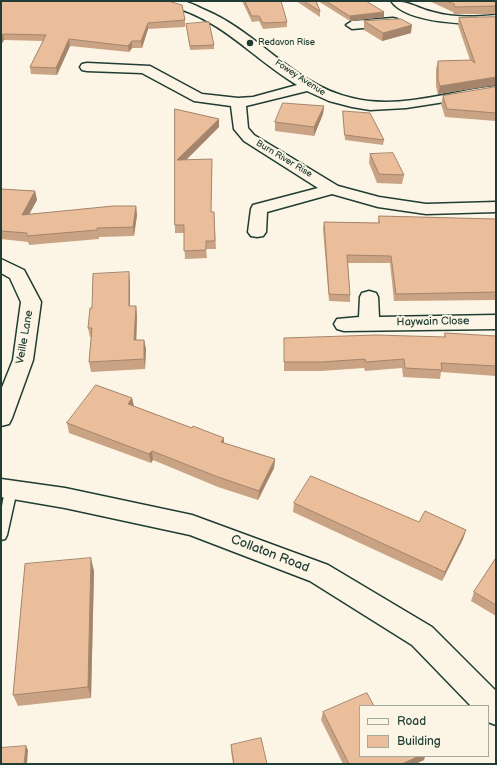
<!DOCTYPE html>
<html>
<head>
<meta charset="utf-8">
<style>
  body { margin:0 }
  #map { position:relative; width:497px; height:765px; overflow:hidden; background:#fcf5e5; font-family:"Balsamiq Sans",sans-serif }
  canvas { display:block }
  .frame { position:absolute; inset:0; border:2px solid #1f3d34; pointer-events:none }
  .legend { position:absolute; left:359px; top:705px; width:130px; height:52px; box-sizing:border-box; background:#fcf5e5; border:1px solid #a4ab9e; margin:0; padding:5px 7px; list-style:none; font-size:12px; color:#1f3d34 }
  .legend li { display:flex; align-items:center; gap:8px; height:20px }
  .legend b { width:20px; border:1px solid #a4ab9e }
</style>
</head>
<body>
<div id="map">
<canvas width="497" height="765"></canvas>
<div class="frame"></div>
<ul class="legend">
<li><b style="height:5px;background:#fcf5e5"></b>Road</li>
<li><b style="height:11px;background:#eabe9a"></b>Building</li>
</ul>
</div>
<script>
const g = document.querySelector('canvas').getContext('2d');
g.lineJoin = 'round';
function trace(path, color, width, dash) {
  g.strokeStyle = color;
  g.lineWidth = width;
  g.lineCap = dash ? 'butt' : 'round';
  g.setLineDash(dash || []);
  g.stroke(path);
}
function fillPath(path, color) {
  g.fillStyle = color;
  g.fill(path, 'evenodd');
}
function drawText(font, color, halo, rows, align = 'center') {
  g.font = font + ' "Balsamiq Sans",sans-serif';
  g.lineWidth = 4;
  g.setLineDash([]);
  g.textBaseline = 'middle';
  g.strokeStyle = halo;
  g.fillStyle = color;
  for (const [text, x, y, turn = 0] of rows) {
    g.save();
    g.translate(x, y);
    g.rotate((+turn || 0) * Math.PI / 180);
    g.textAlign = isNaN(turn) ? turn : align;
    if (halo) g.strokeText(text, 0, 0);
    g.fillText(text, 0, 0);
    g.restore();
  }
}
const lane = new Path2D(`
  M11,485L15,487L17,490L7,535L5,539L1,540C1,523 0,503 7,487Z`);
const street = new Path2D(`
  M161,1C168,1 176,0 182,1C190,2 198,7 205,10C258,32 294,85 352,98C399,110 449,91 496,86V94L406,108L370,110L352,107L329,101L307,91L246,106L248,128L254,135L338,186L379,197L426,204L496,202V212L426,214L378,207L332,194L267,212L266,232L263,236L257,237L251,236L248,232L251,209L253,205L318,188L244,141L234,129L231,106L194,101L142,73L87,71L82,70L80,67L82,64L87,63L150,66L202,94L238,98L253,97L297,85C248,55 222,18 163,4Z
  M391,1C410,1 416,8 433,12C454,18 475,17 496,15V23C471,25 407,24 391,1Z
  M393,18L397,19L399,22L397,25L352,29L346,25L352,21Z
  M1,259L24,270L41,302L33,360L12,418L9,424L1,426V390L13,360L21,302L10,278L1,273Z
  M369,291L376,293L378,297L379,317L496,315V329L344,331L337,329L334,324L337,319L359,317L360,297L362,293Z
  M1,479L65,488L192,515L328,565L432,627L496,691V725L488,722V706H471L412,645L310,581L190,535L65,508L1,497Z`);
const wall = new Path2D(`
  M1,1L185,20V27L148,29L142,48H132L129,52L70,46L57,75L31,74L30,67L43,41L4,40L1,45Z
  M242,1H281L287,22V27L263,29L259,21L252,22Z
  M296,1H316L320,11V17Z
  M318,1H366L384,12V17L350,21Z
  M429,1H496V14H454L453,12Z
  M496,17V85L438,94L436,87V69L438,61L470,60L458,25L459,18Z
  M364,21L411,33L382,41L364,30Z
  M186,24L214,45V49L190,50Z
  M496,87V121L445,117L441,104L443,96Z
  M324,106L323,114L314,136L275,131V122Z
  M175,109L219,119V127L186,160L212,167L211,212H214L216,249H206L207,258L185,259L184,233H175Z
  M343,111L384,140L383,145L345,140L343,116Z
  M370,154L404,175L402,184L377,183L369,163Z
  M1,189L35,191L37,200L29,214L136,206L137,215L134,236L99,237V239L29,245L28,242L1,239Z
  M379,216L496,219V300L394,301L390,263H348L350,295V302L329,301L323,229L324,222L378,223Z
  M130,282V306H136L137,316L136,340H144L146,349L145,369L91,372L89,362L91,337H90L88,328L92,308Z
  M445,333L496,336V376L441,372L440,379L403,377L402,368L365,371L364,368L321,371H284V338L444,337Z
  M132,398L134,406L192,428L224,438V443L275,459L274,468L258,500L218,487L153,460L151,463L69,433L67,423Z
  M294,503L419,522L466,530L463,539L442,581L293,512Z
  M496,558V616L471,601L474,592Z
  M94,571L91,698L18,706L13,695Z
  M323,712L360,756H425L424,760L415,764H343L321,720Z
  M231,745L267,764H233L231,751Z`);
const shadedWall = new Path2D(`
  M384,12V17L350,21V16Z
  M148,23V29L142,48L141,41Z
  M412,25L411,33L382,41L383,33Z
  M3,34L4,40L1,45V37Z
  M69,39L70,46L57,75L56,68Z
  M132,41V48L129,52L128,46Z
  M496,77V85L438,94L440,86Z
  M324,106L323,114L314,136V127Z
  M219,119V127L178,168L177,160Z
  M35,191L37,200L24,224L22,215Z
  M136,206L137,215L134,236L133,227Z
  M129,272L130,282V316L129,306Z
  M136,306L137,316L136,350L134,340Z
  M144,340L146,349L145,369L144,359Z
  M132,398L134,407L128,404Z
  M224,438V447L221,442Z
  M152,451L153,460L151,463L149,454Z
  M275,459L274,468L258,500L259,491Z
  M466,530L463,539L442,581L445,572Z
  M91,558L94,571L91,698L88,687Z
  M26,746L28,750L27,764H24Z
  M419,756H425L424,760L415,764H402Z`);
const building = new Path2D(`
  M1,1H168L182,5L185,20L148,23L141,41H132L128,46L69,39L56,68L30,67L46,35L3,34L1,37Z
  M245,1H281L287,22L263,23L259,16H252Z
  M304,1H316L320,11Z
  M326,1H366L384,12L350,16Z
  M446,1H496V6L455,7L454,4Z
  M496,17V77L440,86L438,80V61L471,60L475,63L459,18Z
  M401,19L412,25L383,33L364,21Z
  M209,22L214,45L190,46L186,24Z
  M496,87V113L447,109L443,96Z
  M283,103L324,106L314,127L275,122Z
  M175,109L219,119L177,160L212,159L211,212H214L215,241H206V250L184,251V225H175Z
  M343,111L370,113L384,140L345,135Z
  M393,153L404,175L379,174L370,154Z
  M1,189L35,191L22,215L113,206H136L133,227L97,228V230L27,236V233L1,231Z
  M379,216L496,219V292L396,294L391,256L347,255L350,295L329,294L324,222L379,223Z
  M129,272V306H136L134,340H144V359L89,362L92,328H88L90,308H92L93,274Z
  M445,333L496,336V366L441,363L442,370L405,368L404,359L366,362L365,359L322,362H284V338L376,335L445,337Z
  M96,385L132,398L128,404L192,428L193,426L224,438L221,442L275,459L259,491L218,477L152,451L149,454L67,423Z
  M311,476L419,522L425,511L466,530L445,572L294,503Z
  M91,558L88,687L13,695L25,564Z
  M496,558V605L474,592Z
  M367,693L374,706H360V756H419L402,764H349L323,712Z
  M261,738L267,764H234L231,745Z
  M26,746L24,764H1V748Z`);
const markers = [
  [250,43,4,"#1f3d34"]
];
const farPoinames = [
  ["Redavon Rise",258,43]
];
const farStreetnames = [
  ["Fowey Avenue",300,78,33],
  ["Burn River Rise",284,159,31]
];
const streetNames = [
  ["Haywain Close",433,322,-1],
  ["Veille Lane",25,337,-80]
];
const nearStreetnames = [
  ["Collaton Road",270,554,21]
];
trace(lane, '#1f3d34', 3);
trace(street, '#1f3d34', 3);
fillPath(lane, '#fcf5e5');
fillPath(street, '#fcf5e5');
fillPath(wall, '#c9a384');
fillPath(shadedWall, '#a4856c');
fillPath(building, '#eabe9a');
trace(building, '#a4856c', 1);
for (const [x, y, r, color] of markers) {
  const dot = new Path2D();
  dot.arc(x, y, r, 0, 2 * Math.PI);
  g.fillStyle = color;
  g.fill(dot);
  trace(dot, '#fcf5e5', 1.5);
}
drawText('9px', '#1f3d34', '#fcf5e5', farPoinames, 'left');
drawText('9px', '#1f3d34', '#fcf5e5', farStreetnames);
drawText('11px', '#1f3d34', '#fcf5e5', streetNames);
drawText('13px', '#1f3d34', '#fcf5e5', nearStreetnames);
</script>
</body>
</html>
